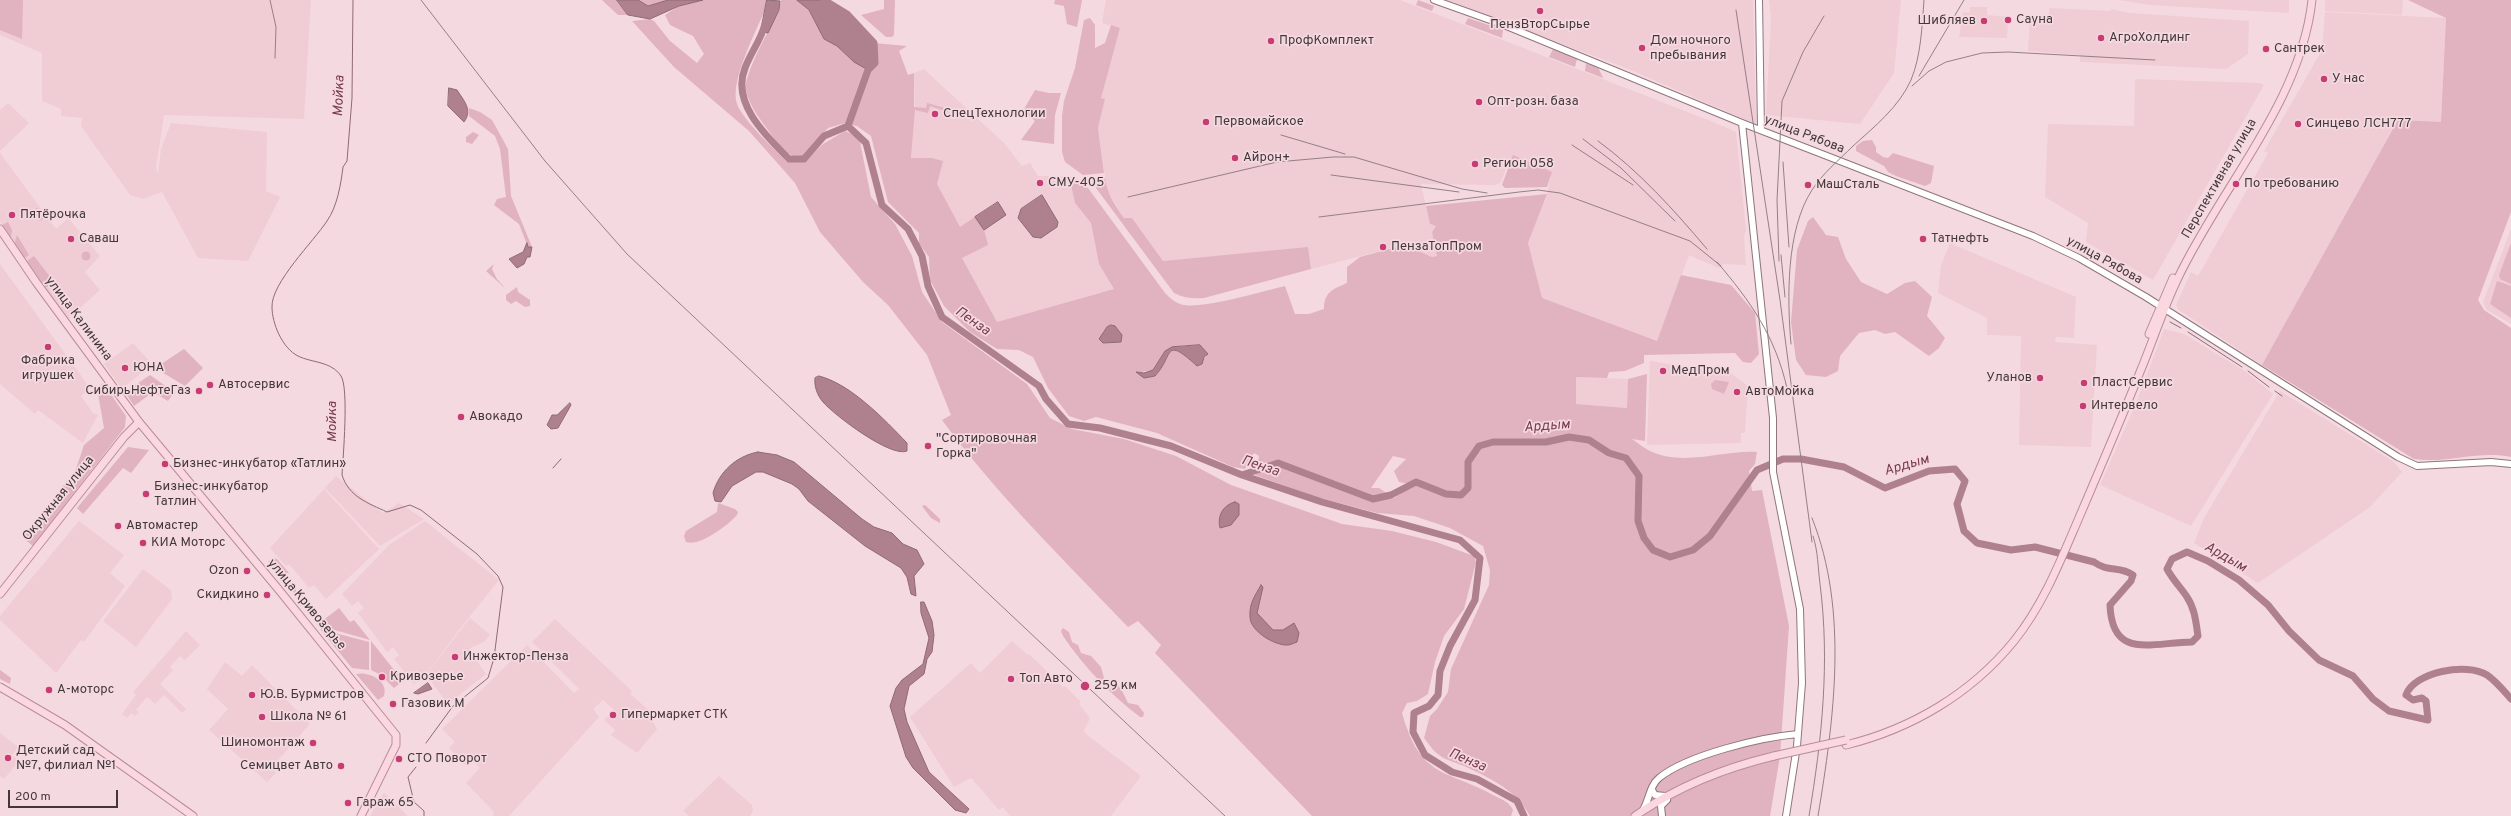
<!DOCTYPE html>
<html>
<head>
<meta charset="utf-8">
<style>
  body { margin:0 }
  #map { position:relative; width:2511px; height:816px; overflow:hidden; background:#f5d9e0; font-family:Overpass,sans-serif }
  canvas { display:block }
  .scale { position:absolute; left:8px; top:790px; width:110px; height:18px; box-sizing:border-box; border:2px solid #42373a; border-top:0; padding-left:5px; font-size:12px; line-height:14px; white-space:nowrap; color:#42373a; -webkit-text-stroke:3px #f5d9e0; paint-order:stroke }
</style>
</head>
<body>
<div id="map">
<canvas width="2511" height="816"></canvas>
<div class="scale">200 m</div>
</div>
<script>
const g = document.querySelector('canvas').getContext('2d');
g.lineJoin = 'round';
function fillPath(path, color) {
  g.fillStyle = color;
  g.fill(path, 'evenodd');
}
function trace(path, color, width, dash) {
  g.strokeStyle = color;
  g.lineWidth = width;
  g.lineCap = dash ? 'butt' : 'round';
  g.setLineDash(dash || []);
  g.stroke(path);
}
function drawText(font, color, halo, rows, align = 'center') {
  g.font = font + ' Overpass,sans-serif';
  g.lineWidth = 3.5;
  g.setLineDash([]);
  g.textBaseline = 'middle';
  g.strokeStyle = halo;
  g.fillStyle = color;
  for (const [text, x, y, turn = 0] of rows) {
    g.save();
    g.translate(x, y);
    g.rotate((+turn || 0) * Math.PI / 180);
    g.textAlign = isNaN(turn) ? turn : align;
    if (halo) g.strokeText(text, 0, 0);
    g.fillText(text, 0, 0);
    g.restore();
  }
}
const built = new Path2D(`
  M0,0H311L304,119L164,115L156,167L158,174L161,149L171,123L267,132L266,191L280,197L248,261L198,258L162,192L143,199L130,195L81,126L82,118L61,116V109L42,101V53L0,35Z
  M1106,0H1400L1713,122L1736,132L1746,230L1744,236L1746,265L1723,264L1719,268L1689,255L1657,341L1541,298L1528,243L1547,194L1551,177L1509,161L1501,182L1496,185L1421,184L1430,224L1436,226L1432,232L1437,256L1432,257L1408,247L1407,244L1311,269L1308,248L1163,261L1132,218H1124L1107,190L1098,128L1105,99L1101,98L1105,80L1120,28L1102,23Z
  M1445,0H1753L1756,124L1621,66Z
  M1769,0H1901L1894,73L1860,124L1766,115L1771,18Z
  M2119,0H2289V13L2150,5Z
  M2325,0H2403L2402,15L2325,11Z
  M1970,7H1987V15L2008,17V19H2011V22H2008L2007,38L1959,37L1963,12L1970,13Z
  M2049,8L2111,11V9L2130,13L2249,21L2248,54L2226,69L2080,62V55L2028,51L2030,18L2049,19Z
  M2325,12L2446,18L2441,122L2338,232L2262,365L2179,310L2176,305L2191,272L2198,276L2268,153L2264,151L2322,50Z
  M924,69L1004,143L1022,166L1030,163L1038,176H1069L1075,203L1091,223L1099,264L1114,289L997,322L962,258L972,251L937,184L932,158H911L915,110L914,73Z
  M2135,79L2260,83L2264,85L2153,280L2086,242L2088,223L2045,197L2048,124L2134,126Z
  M8,103L29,123L0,151V110Z
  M0,153L56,229L68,218L100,256L85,272L100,290L68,319L9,238L0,221Z
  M2511,229V324L2487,310L2483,302Z
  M1950,243L2076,297L2074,338L2056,337L2055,342L2097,345L2091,447L2019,445L2021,336L1987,335V318L1938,293L1941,265Z
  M0,264L90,388L81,396L93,413L98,415L83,443L38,410L35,414L0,384Z
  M2164,329L2184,334L2245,371L2273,394L2191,526L2100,485L2137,401Z
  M133,343L152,364L122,389L104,364Z
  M1650,361L1732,374L1748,386L1745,433H1741V443L1647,445Z
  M1576,377L1628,379L1627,408L1576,404Z
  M2280,391L2394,462L2402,472L2370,507L2258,583L2194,543L2204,518Z
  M336,476L383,513L399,503L424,519L380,546L325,488Z
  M324,489L379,549L326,599L314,585L309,588L289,564L286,566L270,548Z
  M79,521L124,555L110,573L125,586L84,642L81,640L56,673L0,620V616Z
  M425,521L499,580L459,630L431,668L414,684L394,659L399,655L393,647L387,652L358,613L364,608L358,601L352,606L342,594L389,545Z
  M143,569L171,590L172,599L136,647L103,621Z
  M470,618L490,635L484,642L470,648V651L486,674L448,704L426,675Z
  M555,619L632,691L630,694L657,717L653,722L657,729L637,753L611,735L615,730L604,720L614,710L603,700L593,709L599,717L509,816H493L494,812L466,783L480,768L474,762L473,764L471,759L465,765L449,748L455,742L442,729L527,645L574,693L579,689L532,642Z
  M186,631L200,645L185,660L180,656L170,667L173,670L160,684L186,709L182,713L164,695L155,704L147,697L136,710L139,712L135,716L131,713L127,718L122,714L136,695L133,692Z
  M1012,641L1028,655L1029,654L1063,687L1065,686L1081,702L1079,704L1090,718L1084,731L1086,734L1141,776L1111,816H1010L1003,807L999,810L971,778L954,787L910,717L971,663L980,673Z
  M225,662L242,676L252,665L310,724L273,766L276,773L267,782L209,730L228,709L207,689Z
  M0,733L18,747L12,755L19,761L4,779L0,776Z
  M719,776L752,805L753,811L750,816H689L683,811Z
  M384,793L406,814L407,816H370Z`);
const green = new Path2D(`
  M0,0H23L22,39L0,30Z
  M602,0H617L628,15H618Z
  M638,0H668L648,6Z
  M703,0H767L768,3C759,26 729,80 737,104C743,120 774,149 787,162H805L823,144L845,131L859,137L871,197L895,224L912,256L922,292L942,322L1027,384L1050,418L1072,429L1124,439L1176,456L1231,485L1342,524L1392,531L1436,542L1474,556L1476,562L1464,609L1444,636L1435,662L1428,694L1417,701L1407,703L1402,713C1421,780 1445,768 1497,797C1503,800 1510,803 1513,810L1511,816H1312L1155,653L1161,645L1138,621L1128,627C1064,560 997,495 942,420L951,415L927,355L888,305L863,282L820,232L795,183L749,131L674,67L632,21L650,19L654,21L670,41L697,63L704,54L693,36L670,25L665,15L679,6Z
  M781,0H797L809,10L824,39L837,46L854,62L875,63L874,43L907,46L899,51L908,75L914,73V107L926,108L927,103L948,109V112L930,106L928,113L915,110L911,158H932L943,161L937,184L960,227L975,217L984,230L988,245L962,258L997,322L1114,289L1099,264L1091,223L1075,203L1069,176L1088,188L1165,293C1169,297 1174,302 1180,304C1198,311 1263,291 1285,286L1295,314H1309L1324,309C1324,292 1333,289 1347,283V267L1360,257L1408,244L1409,247L1432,257L1437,256L1432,232L1436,226L1430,224L1426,206L1547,194L1528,243L1542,298L1657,341L1681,275L1731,285L1755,313L1759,354L1751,363L1743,362L1735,353L1644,355V363L1625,371L1609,372L1607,378L1576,377V404L1627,408L1628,379L1647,374L1645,441L1632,439C1638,443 1644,448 1650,451C1684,467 1722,450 1757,452L1755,464L1749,471L1752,491L1762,490L1789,626L1780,756L1770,816H1530C1516,790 1490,778 1464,766C1455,762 1447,761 1439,755C1433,751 1429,744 1424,738L1430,716L1437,709L1448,692L1451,669L1489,585L1490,570L1483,546L1450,528L1414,516L1377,513L1316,497L1255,475L1259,456L1254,453L1245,469L1233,467L1157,433L1096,417L1084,421L1069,416L1048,388L1033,357L1019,350L997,349L970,332L944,306L930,280L929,257L919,244V233L888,202L871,136L857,126L845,123L828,128L802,157C785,157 780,146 770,133C761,120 750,107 746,91C742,77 771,26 779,11ZM1111,325L1121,342L1103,343V332ZM1186,345H1196L1208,354L1197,366C1163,336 1174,356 1155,376H1150L1141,372L1153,370L1165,351ZM1393,456L1406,459L1394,471L1399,482L1414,485L1394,498L1379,488H1371Z
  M884,0H895L894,35L892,37H886L861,15L884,9Z
  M1055,0H1082L1077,27L1067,24L1064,6L1054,4Z
  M1418,0L1434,6L1432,11L1416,5Z
  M2408,0H2511V212L2478,300L2484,310L2511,328V457C2478,450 2447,464 2414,459L2262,365L2398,120L2441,122L2446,18Z
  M1090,18L1095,25V48L1105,43L1111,25L1120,28L1101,98L1105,99L1098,128L1104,173L1083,175L1065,162L1062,152V116L1064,101L1075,68L1084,20Z
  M1468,18L1503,30L1502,38L1465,24Z
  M1553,49L1577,59L1575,67L1549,57Z
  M1586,63L1598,67L1603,78L1585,71Z
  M1035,90L1049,93H1061L1055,115L1054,144L1021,140L1035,121L1023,111Z
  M469,108L480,112L492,120L508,149L511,196L532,247H528L519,224L494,205L497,199L506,197L500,149L495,136L469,116Z
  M473,132L479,135L472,144L466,142V137Z
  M1872,140L1876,147V152L1883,157L1888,158L1893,153L1934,166L1931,183L1925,186L1896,176L1888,172L1884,166L1856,151V146L1863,141Z
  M1513,155L1552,172L1547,187L1505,188L1502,185Z
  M1105,178C1107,194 1115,205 1124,218H1132L1163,261L1308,247L1311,269L1204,298C1193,299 1184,298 1174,293L1096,188L1097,181Z
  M37,208L44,218L40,221L32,211Z
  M1813,217L1826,235L1838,237L1846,259L1861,282L1887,294L1905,283L1915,281L1932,297L1927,316L1945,338L1939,348L1929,356L1895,332L1885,334L1875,330L1859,333L1840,356L1838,371L1826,377L1806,375L1796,360L1791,322L1797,250L1808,221Z
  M8,222L12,230L11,237L2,225Z
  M17,235L29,255L23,259L14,245Z
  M2511,243V284L2500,279L2499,275Z
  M81.5 256a4.5 4.5 0 1 1 9 0a4.5 4.5 0 1 1-9 0Z
  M34,256L64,295L59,298L51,287H45L27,261Z
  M494,264L492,269L497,279L506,289L486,271Z
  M2497,281L2511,286V318L2490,304Z
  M517,287L518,292L530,300V306L525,307L516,301L511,304L506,300V295Z
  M184,349L203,368L185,386L155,368Z
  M150,375L174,392L168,401L153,392L134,406L125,392Z
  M1715,380L1729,382L1724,394L1712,389L1711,384Z
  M103,383L126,416L125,427L33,546L23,538L76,469L84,445L104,428L97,388Z
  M128,447L149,450L131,473L123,468L83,514L77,508Z
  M718,503L735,509L738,512L737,515C728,525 700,547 686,542L684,536L686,531L717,512Z
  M925,505L940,519V523L931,518L922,506Z
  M272,558L277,559L289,573L279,575L268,562Z
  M281,578H287L296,589V595Z
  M339,608L350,622L354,620L370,640L317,625Z
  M1063,628L1069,632L1072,642L1078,645L1081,653L1091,656L1101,667L1104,678C1119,682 1122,690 1128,703L1138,705L1144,713L1143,717H1140C1110,694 1084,667 1063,636L1061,631Z
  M320,629L369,642V670L352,668Z
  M371,641L403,681L394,688L381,675L371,670Z
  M0,670L11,678L10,684L0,679Z
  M356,674C368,671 389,680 384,696L378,700Z`);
const water = new Path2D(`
  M617,0H638L648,6L668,0H703L679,6L650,19L628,15Z
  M767,0L780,1L779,10L768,33L761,31Z
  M797,0H824L847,14L874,43L875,63L868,70L854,62L837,46L824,39L809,10Z
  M449,88L457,90C464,101 473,110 464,122L448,106Z
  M1042,195L1058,222L1057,227L1041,238L1033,237L1018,218L1021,209Z
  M998,202L1006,215L984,230L975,217Z
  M527,243L528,247H532L530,257H527L524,264L517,268L509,259L523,252Z
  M1111,325L1115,326L1122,335L1121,342L1103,343L1099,339L1107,327Z
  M1200,345L1208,354L1204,357L1202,364L1197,366C1163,335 1174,356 1155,376L1144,378L1136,372L1144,373L1153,370L1165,351L1172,347Z
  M819,376C851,384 885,420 907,443V451C891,458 834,415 823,402C817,395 814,386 815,378Z
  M570,403L571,405L558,428L551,429L547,425L552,415H557Z
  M758,452L777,455L794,462L862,519L874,527L892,533L903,544L917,550L924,564L914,576L916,596L911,594L907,577L901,568L865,546L808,501L799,489L792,484L763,472H756L732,486L721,502L715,501L713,493C719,472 736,456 758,452Z
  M1235,502L1239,504V515L1231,525L1220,528C1217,516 1223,505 1235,502Z
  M1261,585L1263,587L1257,613L1273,630H1283L1294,623L1299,633L1297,642C1294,643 1290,645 1288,645C1275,646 1250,631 1250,617C1249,603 1255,596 1261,585Z
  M921,602H924L932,621L934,635L932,652L927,659L924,674L909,686L904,709L907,722L929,772L969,809L966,813L955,810L913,768L906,757L890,706L896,688L902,680L923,664L929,638L921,613Z
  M428,683L432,689L418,694L414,693Z`);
const stream = new Path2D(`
  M353,0L352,98L347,161L343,167C341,184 337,207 327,221C314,241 271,283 272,307C272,323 282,348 298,356C312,363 331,361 341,376C349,388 343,458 342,475C349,497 368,503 387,512L410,505L421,510L477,554L498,576L503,587L494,658L488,678L453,706L426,743
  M2170,322L2181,328
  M2188,332L2242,367
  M2248,371L2269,387
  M2275,391L2282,396
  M553,468L561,459
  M416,767L408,777L414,802L424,811V816`);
const river = new Path2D(`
  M765,24C761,40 751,52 745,68C731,103 766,136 789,159H804L824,136L848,126L868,70L875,63L874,43L847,14L824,0
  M848,126L866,143L882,205L908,229L922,256L928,286L942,317L1039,386L1046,399L1068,424L1100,428L1171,446L1242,475L1322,502L1460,540L1480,558L1475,600L1450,646L1440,671L1438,695L1429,706L1414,713L1413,732L1425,755L1452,772L1477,779L1517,801L1524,816
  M1242,475L1278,463L1373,499L1391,495L1416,482L1446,494L1461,495L1468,488V462L1479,446L1493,442H1546L1569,437L1589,440L1609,453L1626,458L1639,476L1638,521L1644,538L1653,550L1670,557L1693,550L1710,536L1757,470L1783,459H1801L1844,467L1885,488L1929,471L1955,469L1965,481L1957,504L1964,531L1977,543L2011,550L2035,547L2094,562C2109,573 2119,565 2133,575L2131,581L2110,605C2112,661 2153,642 2192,642L2198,636C2196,623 2195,609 2187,597C2181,588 2173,580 2167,569L2172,559L2187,552L2208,561L2239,580L2268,605L2289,631L2319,660L2353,676L2373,699L2389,711L2428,720L2426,701L2422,698L2413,700L2406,695C2414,672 2467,662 2487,675C2496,681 2504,691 2511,699`);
const secondary = new Path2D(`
  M1434,0L1504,25L1742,123L2033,236L2079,258L2146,297L2398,457L2417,466L2491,462L2511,464
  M1759,0L1761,130
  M1742,123L1773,418V472L1800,609L1802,683L1797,746L1786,816
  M1652,790L1655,795L1665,796
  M1643,810C1649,800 1650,785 1659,778C1687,755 1762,737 1798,734
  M1662,816L1661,806L1667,800`);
const primary = new Path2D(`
  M0,229L36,282L139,422L279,590L396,735V745L361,816
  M2149,334L2173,278
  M0,594L124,437L139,422
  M0,687L65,725L193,816
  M1846,745C1911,729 1971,694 2014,641C2043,605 2060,562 2078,520C2099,471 2120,422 2140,372C2153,341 2163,309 2178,278C2221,187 2301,102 2312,0
  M1635,816C1678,786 1724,768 1774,756`);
const rail = new Path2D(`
  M270,0L276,27L275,58
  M421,0L545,161L627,254L1225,816
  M1736,10L1780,300L1812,542
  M1919,76L1964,0
  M1912,86L1929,71L1946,62L1982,53L2008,52L2155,60
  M1281,135L1345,154
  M1583,139L1621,168L1675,221
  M1598,141C1639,171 1674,210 1707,249
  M1572,145L1633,185
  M1783,162L1789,247
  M1331,175L1459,192
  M1128,197L1277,162L1333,157H1354L1462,189L1487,193
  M1319,217L1519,192L1538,190L1560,193L1690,241L1721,266
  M1781,255L1785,297
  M1779,261L1777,200L1782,101L1803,52L1824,16
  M1717,262C1751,302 1775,336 1787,388
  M1791,344C1787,298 1786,230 1812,190C1822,174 1839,160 1853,146C1874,127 1899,107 1911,80C1921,56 1922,27 1924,0
  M1812,518C1849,611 1834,719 1818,816
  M1809,816C1822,739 1830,662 1820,584C1818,568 1818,551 1813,536`);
const primaryBridge = new Path2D(`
  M1774,756L1846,740`);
const markers = [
  [1540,11,4,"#c73c72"],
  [2008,20,4,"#c73c72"],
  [1984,21,4,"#c73c72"],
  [2101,38,4,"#c73c72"],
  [1271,41,4,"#c73c72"],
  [1642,48,4,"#c73c72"],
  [2266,49,4,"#c73c72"],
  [2324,79,4,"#c73c72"],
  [1479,102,4,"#c73c72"],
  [935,114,4,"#c73c72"],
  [1206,122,4,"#c73c72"],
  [2298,124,4,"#c73c72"],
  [1235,158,4,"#c73c72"],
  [1475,164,4,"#c73c72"],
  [1040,183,4,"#c73c72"],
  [2236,184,4,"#c73c72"],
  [1808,185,4,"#c73c72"],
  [12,215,4,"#c73c72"],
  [71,239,4,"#c73c72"],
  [1923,239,4,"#c73c72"],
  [1383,247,4,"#c73c72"],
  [48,347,4,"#c73c72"],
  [125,368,4,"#c73c72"],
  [1663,371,4,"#c73c72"],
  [2040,378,4,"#c73c72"],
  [2084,383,4,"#c73c72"],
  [210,385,4,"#c73c72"],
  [199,391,4,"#c73c72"],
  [1737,392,4,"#c73c72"],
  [2083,406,4,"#c73c72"],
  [461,417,4,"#c73c72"],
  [928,446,4,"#c73c72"],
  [165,464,4,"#c73c72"],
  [146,494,4,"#c73c72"],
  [118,526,4,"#c73c72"],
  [143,543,4,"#c73c72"],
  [247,571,4,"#c73c72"],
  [267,595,4,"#c73c72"],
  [455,657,4,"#c73c72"],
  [382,677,4,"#c73c72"],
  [1011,679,4,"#c73c72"],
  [1085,686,5,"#c73c72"],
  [49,690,4,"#c73c72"],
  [252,695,4,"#c73c72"],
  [393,704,4,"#c73c72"],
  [613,715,4,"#c73c72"],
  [262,717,4,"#c73c72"],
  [313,743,4,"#c73c72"],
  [8,758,4,"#c73c72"],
  [399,759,4,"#c73c72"],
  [341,766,4,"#c73c72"],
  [348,803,4,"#c73c72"]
];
const poiNames = [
  ["Сауна",2016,20],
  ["Шибляев",1976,21,"right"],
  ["ПензВторСырье",1540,25,"center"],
  ["АгроХолдинг",2109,38],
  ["ПрофКомплект",1279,41],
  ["Дом ночного",1650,41],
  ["пребывания",1650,56],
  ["Сантрек",2274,49],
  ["У нас",2332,79],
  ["Опт-розн. база",1487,102],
  ["СпецТехнологии",943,114],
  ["Первомайское",1214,122],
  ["Синцево ЛСН777",2306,124],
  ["Айрон+",1243,158],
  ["Регион 058",1483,164],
  ["СМУ-405",1048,183],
  ["По требованию",2244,184],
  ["МашСталь",1816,185],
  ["Пятёрочка",20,215],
  ["Саваш",79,239],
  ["Татнефть",1931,239],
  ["ПензаТопПром",1391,247],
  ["Фабрика",48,361,"center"],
  ["игрушек",48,376,"center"],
  ["ЮНА",133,368],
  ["МедПром",1671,371],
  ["Уланов",2032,378,"right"],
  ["ПластСервис",2092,383],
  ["Автосервис",218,385],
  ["СибирьНефтеГаз",191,391,"right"],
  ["АвтоМойка",1745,392],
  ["Интервело",2091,406],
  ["Авокадо",469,417],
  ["\"Сортировочная",936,439],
  ["Горка\"",936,454],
  ["Бизнес-инкубатор «Татлин»",173,464],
  ["Бизнес-инкубатор",154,487],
  ["Татлин",154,502],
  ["Автомастер",126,526],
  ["КИА Моторс",151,543],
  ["Ozon",239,571,"right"],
  ["Скидкино",259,595,"right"],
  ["Инжектор-Пенза",463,657],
  ["Кривозерье",390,677],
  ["Топ Авто",1019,679],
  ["259 км",1094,686],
  ["А-моторс",57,690],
  ["Ю.В. Бурмистров",260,695],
  ["Газовик М",401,704],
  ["Гипермаркет СТК",621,715],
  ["Школа № 61",270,717],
  ["Шиномонтаж",305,743,"right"],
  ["Детский сад",16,751],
  ["№7, филиал №1",16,766],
  ["СТО Поворот",407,759],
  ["Семицвет Авто",333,766,"right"],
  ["Гараж 65",356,803]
];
const streetNames = [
  ["улица Рябова",1804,135,21],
  ["Перспективная улица",2220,179,-60],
  ["улица Рябова",2104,261,29],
  ["улица Калинина",78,319,53],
  ["Окружная улица",59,499,-51],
  ["улица Кривозерье",306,605,50]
];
const waterNames = [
  ["Мойка",340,96,-88],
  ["Пенза",972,322,35],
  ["Мойка",333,422,-90],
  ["Ардым",1547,427,-4],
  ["Ардым",1907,466,-16],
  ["Пенза",1260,467,19],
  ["Ардым",2225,558,30],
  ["Пенза",1467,761,23]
];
fillPath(built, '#f0ccd5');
fillPath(green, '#e1b2bf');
fillPath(water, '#af808d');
trace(water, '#8e6a74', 1);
trace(stream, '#8e6a74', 1);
trace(river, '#af808d', 7);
trace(secondary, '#8e767c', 8);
trace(primary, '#b88d99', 9);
trace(secondary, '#fff', 6);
trace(primary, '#fbd7e0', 7);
trace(rail, '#938085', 1);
trace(primaryBridge, '#b88d99', 9, []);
trace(primaryBridge, '#fbd7e0', 7);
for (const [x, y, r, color] of markers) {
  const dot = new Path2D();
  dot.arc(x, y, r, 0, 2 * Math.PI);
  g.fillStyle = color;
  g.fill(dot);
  trace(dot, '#f5d9e0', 1.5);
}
drawText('13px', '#42373a', '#f5d9e0', poiNames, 'left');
drawText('13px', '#42373a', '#f5d9e0', streetNames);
drawText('italic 14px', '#793a4e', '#f5d9e0', waterNames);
</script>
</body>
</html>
